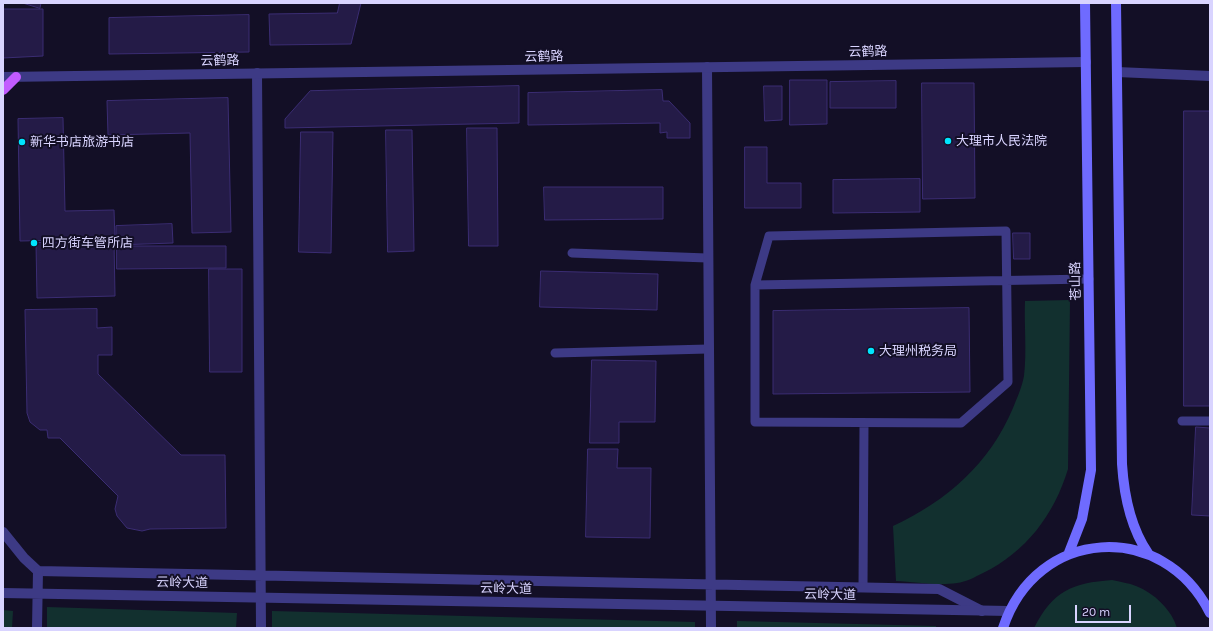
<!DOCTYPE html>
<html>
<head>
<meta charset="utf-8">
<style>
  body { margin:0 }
  #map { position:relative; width:1213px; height:631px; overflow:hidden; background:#130f26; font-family:Karla,sans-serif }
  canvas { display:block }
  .frame { position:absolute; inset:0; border:4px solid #d9d4ff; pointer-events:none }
  .scale { position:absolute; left:1075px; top:605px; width:56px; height:18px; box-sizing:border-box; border:2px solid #d9d4ff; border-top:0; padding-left:5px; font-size:12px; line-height:14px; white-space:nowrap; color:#d9d4ff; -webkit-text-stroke:3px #130f26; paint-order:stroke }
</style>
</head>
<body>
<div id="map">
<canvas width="1213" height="631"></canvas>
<div class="frame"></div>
<div class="scale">20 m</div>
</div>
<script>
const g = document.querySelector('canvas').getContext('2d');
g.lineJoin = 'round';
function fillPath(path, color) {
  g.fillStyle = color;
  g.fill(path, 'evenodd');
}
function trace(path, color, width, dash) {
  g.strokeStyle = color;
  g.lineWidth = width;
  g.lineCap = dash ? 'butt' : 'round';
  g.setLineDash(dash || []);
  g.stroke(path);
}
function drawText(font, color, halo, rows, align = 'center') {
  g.font = font + ' Karla,"Noto Sans SC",sans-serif';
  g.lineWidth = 4;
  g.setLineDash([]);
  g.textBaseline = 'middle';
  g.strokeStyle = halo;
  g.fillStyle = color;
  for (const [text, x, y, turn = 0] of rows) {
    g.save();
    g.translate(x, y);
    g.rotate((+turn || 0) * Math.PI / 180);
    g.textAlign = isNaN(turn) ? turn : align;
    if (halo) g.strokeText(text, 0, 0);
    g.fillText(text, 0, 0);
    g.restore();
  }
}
const green = new Path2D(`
  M1070,300L1068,469C1054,515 1026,552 983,573C975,577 966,582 957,583C938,586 915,582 896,581L893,526C947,501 990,463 1013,408C1017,398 1022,387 1024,376C1027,352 1024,325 1025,301Z
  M1112,580C1120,582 1129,583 1136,586C1154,593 1172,610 1177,628H1034C1053,591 1072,583 1112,580Z
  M47,607L237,613L236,628H47Z
  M3,610L13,611L12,628H3Z
  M272,611L695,622V628H272Z
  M737,621L936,626V628H737Z`);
const building = new Path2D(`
  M23,3H41L40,8Z
  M340,3H361L351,44L270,45L269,14L337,13Z
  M3,9H43V56L3,58Z
  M249,15V52L109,54V18Z
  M790,80H827V124L790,125Z
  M896,81V108H830V82Z
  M922,83H974L975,198L923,199Z
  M519,86V123L285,128V119L310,91Z
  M764,86H782V120L765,121Z
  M662,90L663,101H669L690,123V138H667V132L660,133V123L528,125V93Z
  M228,98L231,232L192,233L190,133L108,135L107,101Z
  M1184,111H1210V406H1184Z
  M63,118L65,211L114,210L115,239L20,241L18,119Z
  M467,128H497L498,246H469Z
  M386,130H412L414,251L388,252Z
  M301,132H333L331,253L299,252Z
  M745,147H767V183H801V208H745Z
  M920,179V212L833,213V180Z
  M544,187H663V219L545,220Z
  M172,224L173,243L116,245V226Z
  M1013,233H1030V259H1014Z
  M114,241L115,296L37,298L36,243Z
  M117,246H226V268L117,269Z
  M209,269H242V372H210Z
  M541,271L658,274L657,310L540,307Z
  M969,308L970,392L773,394V311Z
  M97,309V328L112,327V355H98V374L181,455H225L226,528L150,529L142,531L127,528L117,516L115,509L118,496L60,438H48L47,430H40L30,422L27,413L25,310Z
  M592,360L656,361L655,422H619V443H590Z
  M1196,427L1210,428V516L1192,515Z
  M588,449H618L617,468H651L650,538L586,537Z`);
const service = new Path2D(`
  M1006,231L1008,382L961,423L755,422V285L769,236Z
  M572,253L707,258
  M755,285L1089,279
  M555,353L708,349
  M1182,421H1210
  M863,587L864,424`);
const minor = new Path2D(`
  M707,67L711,628
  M257,73L261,628
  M3,532L24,558L38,571L939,589L982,611`);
const tertiary = new Path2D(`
  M1117,72L1210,76
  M3,77L1086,62
  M3,593L1009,611
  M37,628L38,571`);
const secondary = new Path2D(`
  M1116,3L1122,464C1124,495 1130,527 1148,553
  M1068,555L1082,519L1091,470L1085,3
  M1003,628C1036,527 1163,519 1210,613`);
const primary = new Path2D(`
  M3,90L16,77`);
const markers = [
  [948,141,4,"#00e5ff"],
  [22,142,4,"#00e5ff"],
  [34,243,4,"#00e5ff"],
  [871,351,4,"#00e5ff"]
];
const streetNames = [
  ["云鹤路",868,52,-1],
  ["云鹤路",544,57,-1],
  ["云鹤路",220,61,-1],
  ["苍山路",1076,281,-91],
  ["云岭大道",182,583,1],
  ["云岭大道",506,589,1],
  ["云岭大道",830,595,1]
];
const poiNames = [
  ["大理市人民法院",956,141],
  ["新华书店旅游书店",30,142],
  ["四方街车管所店",42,243],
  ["大理州税务局",879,351]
];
fillPath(green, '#12302f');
fillPath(building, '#241b47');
trace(building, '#3b2d73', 1);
trace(service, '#3d3a85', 9);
trace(minor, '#3d3a85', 10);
trace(tertiary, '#3d3a85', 10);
trace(secondary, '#6f6bff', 10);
trace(primary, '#c25bff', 10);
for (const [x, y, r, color] of markers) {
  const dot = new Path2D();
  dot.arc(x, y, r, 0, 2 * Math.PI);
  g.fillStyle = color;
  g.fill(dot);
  trace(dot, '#130f26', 1.5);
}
drawText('13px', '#d9d4ff', '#130f26', streetNames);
drawText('13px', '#d9d4ff', '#130f26', poiNames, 'left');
</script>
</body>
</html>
